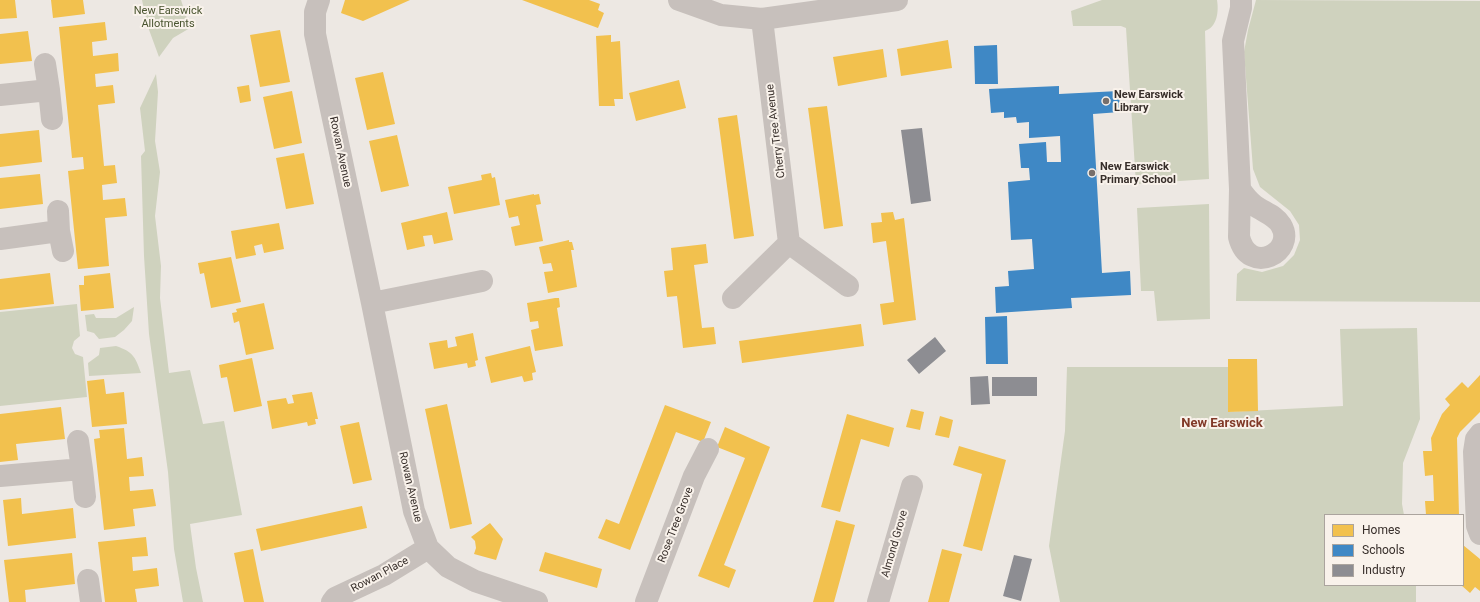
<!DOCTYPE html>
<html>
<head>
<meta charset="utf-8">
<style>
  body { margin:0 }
  #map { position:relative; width:1480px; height:602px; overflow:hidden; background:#ede8e3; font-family:Roboto,sans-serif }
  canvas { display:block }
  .legend { position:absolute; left:1324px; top:514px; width:140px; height:72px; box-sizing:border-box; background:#f9f2eb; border:1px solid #aba49e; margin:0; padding:5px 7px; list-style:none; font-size:12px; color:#372e2a }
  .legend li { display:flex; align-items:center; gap:8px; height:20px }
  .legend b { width:20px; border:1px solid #aba49e }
</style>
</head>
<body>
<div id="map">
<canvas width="1480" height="602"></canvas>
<ul class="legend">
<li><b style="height:11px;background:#f2c14e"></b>Homes</li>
<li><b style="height:11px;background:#3f88c5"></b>Schools</li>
<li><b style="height:11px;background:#8d8d92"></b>Industry</li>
</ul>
</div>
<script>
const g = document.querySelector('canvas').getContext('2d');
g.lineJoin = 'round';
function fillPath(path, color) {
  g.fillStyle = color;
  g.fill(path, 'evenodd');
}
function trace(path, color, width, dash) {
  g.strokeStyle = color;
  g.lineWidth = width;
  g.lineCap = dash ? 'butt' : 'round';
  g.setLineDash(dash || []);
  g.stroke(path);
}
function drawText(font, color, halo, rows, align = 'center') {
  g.font = font + ' Roboto,sans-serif';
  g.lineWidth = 4;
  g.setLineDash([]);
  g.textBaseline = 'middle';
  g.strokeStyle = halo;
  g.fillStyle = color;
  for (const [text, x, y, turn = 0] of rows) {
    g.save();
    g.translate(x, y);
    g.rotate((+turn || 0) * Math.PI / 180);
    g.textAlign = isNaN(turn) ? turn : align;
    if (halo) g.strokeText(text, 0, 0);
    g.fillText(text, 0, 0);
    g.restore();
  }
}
const green = new Path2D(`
  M142,0H181L190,28L173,38L159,57L148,27Z
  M1102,0H1217C1219,12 1217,27 1205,31L1209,179L1136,184L1126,28L1121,26H1073L1071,11Z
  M1256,0L1480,1V302L1236,301L1237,274L1244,268L1262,272L1283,266L1294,255L1300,240L1299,225L1290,211L1260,187L1253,169L1244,52L1248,30Z
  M156,74L158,92L155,141L160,172L155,216L161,266L160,298L169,373L190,370L203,424L224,421L242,515L190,524L196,568L203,602H183L174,549L168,472L149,334L144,256L141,156L145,151L140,108Z
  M1209,204L1210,319L1157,321L1154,291H1141L1137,208Z
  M77,304L80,336L74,341L72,348L75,354L83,357L87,397L0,406V312Z
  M134,307L132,321L124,330L115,337L99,339L94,333L87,331L85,315L94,314L96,318H116Z
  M1417,328L1420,419L1403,463L1402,504L1404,515H1325V585H1416V602H1060L1049,546L1065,431L1067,367H1228L1229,412L1343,406L1340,329Z
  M116,346C133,352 135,356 141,373L89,376L88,363L99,355L100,348Z`);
const homes = new Path2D(`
  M0,0H15L17,18L0,19Z
  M51,0H83L85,14L53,18Z
  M345,0H410L363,21L341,13Z
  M522,0H589L600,4L598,10L604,13L598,28Z
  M105,22L107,40L92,42L93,56L118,53L119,71L95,74L96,87L113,85L115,103L98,105L104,166L115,165L117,183L102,185L103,200L125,198L127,216L105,218L109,266L78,269L68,171L84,169L83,157L72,158L59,27Z
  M280,30L290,82L260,87L250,35Z
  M28,31L32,61L0,64V34Z
  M611,35V42L620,41L623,99H614L615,106H599L596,36Z
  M948,40L952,68L901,76L897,49Z
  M883,49L887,77L838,86L833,57Z
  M383,72L395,124L367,130L355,78Z
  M679,80L686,108L636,121L629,93Z
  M249,85L251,101L240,103L237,87Z
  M292,91L302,143L274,149L263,97Z
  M827,106L843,226L824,229L808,108Z
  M737,115L754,236L734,239L718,118Z
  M39,130L42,162L0,167V134Z
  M397,135L409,186L381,192L369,141Z
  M304,153L314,204L286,209L276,158Z
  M491,173L492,178L495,177L500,205L454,214L448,187L482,180L481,175Z
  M40,174L43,204L0,209V178Z
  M534,194V195L539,194L541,204L536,205L543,241L515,246L511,227L520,225L518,216L509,218L505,200Z
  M447,212L453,240L434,244L432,235L423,236L425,246L407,250L401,223Z
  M893,212L895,220L904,218L916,320L883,325L880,304L894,302L886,241L873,243L871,223L882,222L881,213Z
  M279,223L284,249L264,253L262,244L254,246L256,255L236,259L231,231Z
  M569,240V242H572L574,250H571L577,287L548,293L544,272L553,271L551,263L543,264L539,247Z
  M706,244L708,263L694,265L702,328L714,327L716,344L683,348L677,296L667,297L664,271L673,270L671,248Z
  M231,257L241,302L211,308L204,273L200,274L198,263Z
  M50,273L54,304L0,310V279Z
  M110,273L114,308L81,311L79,285H84V276Z
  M555,298H559L560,307L557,308L563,346L535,351L531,330L539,328L538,321L530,322L527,303Z
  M264,303L274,349L246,355L239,321L234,323L232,313L237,312L236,309Z
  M861,324L864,346L742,363L739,341Z
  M473,333L478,360L475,361L476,366L468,368L467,363L434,369L429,343L447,340L448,348L457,346L455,337Z
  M530,346L536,372L532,373L533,380L524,382L522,376L491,383L485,357Z
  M252,358L262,406L234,412L227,377L221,378L219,365Z
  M1228,359H1257L1258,411L1228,412Z
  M1480,375V412L1460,432L1457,438L1459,515H1426L1425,501H1434L1433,475L1425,476L1423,451H1432L1431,438L1442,414L1450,405L1445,399L1462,382L1468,388Z
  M104,379L106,394L124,392L127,424L92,427L87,381Z
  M312,392L318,419H315L316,424L308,426L307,422L272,429L267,401L286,398L288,404L294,403L292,395Z
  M447,404L472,524L450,529L425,409Z
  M665,405L711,422L703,442L676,432L630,550L598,538L606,519L619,524Z
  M61,407L65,439L16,444L18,460L0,462V414Z
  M911,409L924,412L920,430L906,427Z
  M847,414L894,428L889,447L861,439L840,512L821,507Z
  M940,416L953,420L949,438L935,435Z
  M359,422L372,480L353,484L340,426Z
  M725,427L770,447L724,565L736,570L729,588L698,576L745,458L717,447Z
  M124,428L127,459L142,457L144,476L129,477L130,491L153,489L156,506L133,509L135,526L104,530L94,439L100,438L99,430Z
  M959,446L1006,460L982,551L963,546L982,474L953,465Z
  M21,498L22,514L73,508L76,538L8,546L3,500Z
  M362,506L367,528L261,551L256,529Z
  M836,520L855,525L834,602H813Z
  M490,523L503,539L496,560L474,554L476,548L475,541L471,537Z
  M146,537L148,556L132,557L133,571L157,568L159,586L135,589L137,602H105L98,542Z
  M1463,545L1480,559V591L1475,587L1470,593L1461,585H1463Z
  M253,549L259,579L264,602H244L234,553Z
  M942,549L962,554L949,602H928Z
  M545,552L602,569L597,588L539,571Z
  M72,553L75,584L25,590L26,602H9L4,560Z`);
const schools = new Path2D(`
  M997,45L998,84H975L974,46Z
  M1059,86V94L1119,91L1120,112L1093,114L1102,273L1130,271L1131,295L1071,298L1072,308L996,313L995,287L1009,286L1008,271L1034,269L1032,239L1011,240L1008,182L1030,180L1029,168H1021L1019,144L1046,142L1047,162H1061L1060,136L1029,138V122L1017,123L1016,117L1004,118V112L991,113L989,89Z
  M1007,316L1008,364H986L985,317Z`);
const industry = new Path2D(`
  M922,128L931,201L911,204L901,130Z
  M935,337L946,351L919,374L907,360Z
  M988,376L990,404L971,405L970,377Z
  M992,377H1037V396H992Z
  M1014,555L1032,559L1021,601L1003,596Z`);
const minor = new Path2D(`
  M319,0L315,12V34L372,303L414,511L428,548L448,567L475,581L537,602
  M762,19L789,243L848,286
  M45,64L49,90
  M0,95L49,90L52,119
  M1240,189C1244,195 1249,201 1254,205C1263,212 1275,215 1281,225C1297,252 1249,277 1239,237L1240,189L1233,41L1241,8V0
  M59,231L63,251
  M0,239L59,231L58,211
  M733,298L789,243
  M372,303L482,281
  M1480,434L1476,439L1474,452L1477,526L1480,534
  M82,469L85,497
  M0,476L82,469L78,441
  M88,580L91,602
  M332,602L335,598L384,575L428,548
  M646,602L694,476L708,449
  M878,602L912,486`);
const tertiary = new Path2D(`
  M679,0L721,15L762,19L897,0`);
const markers = [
  [1106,101,4,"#776f6b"],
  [1092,173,4,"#776f6b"]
];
const parkNames = [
  ["New Earswick",168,11],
  ["Allotments",168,24]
];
const poiNames = [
  ["New Earswick",1114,95],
  ["Library",1114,108],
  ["New Earswick",1100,167],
  ["Primary School",1100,180]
];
const streetNames = [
  ["Cherry Tree Avenue",776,131,-97],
  ["Rowan Avenue",340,152,78],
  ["Rowan Avenue",410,487,77],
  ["Rose Tree Grove",676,525,-69],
  ["Almond Grove",895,544,-74],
  ["Rowan Place",380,575,-28]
];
const quarterNames = [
  ["New Earswick",1222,424]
];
fillPath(green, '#cfd2be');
fillPath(homes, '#f2c14e');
fillPath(schools, '#3f88c5');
fillPath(industry, '#8d8d92');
trace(minor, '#c7c0bc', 22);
trace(tertiary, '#c7c0bc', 22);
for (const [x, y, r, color] of markers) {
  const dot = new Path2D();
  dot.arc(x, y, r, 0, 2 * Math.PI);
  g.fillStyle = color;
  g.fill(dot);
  trace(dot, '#f9f2eb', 1.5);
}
drawText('11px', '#49542f', '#f9f2eb', parkNames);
drawText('bold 11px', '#372e2a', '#f9f2eb', poiNames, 'left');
drawText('11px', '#372e2a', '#f9f2eb', streetNames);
drawText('bold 13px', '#813928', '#f9f2eb', quarterNames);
</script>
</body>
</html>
